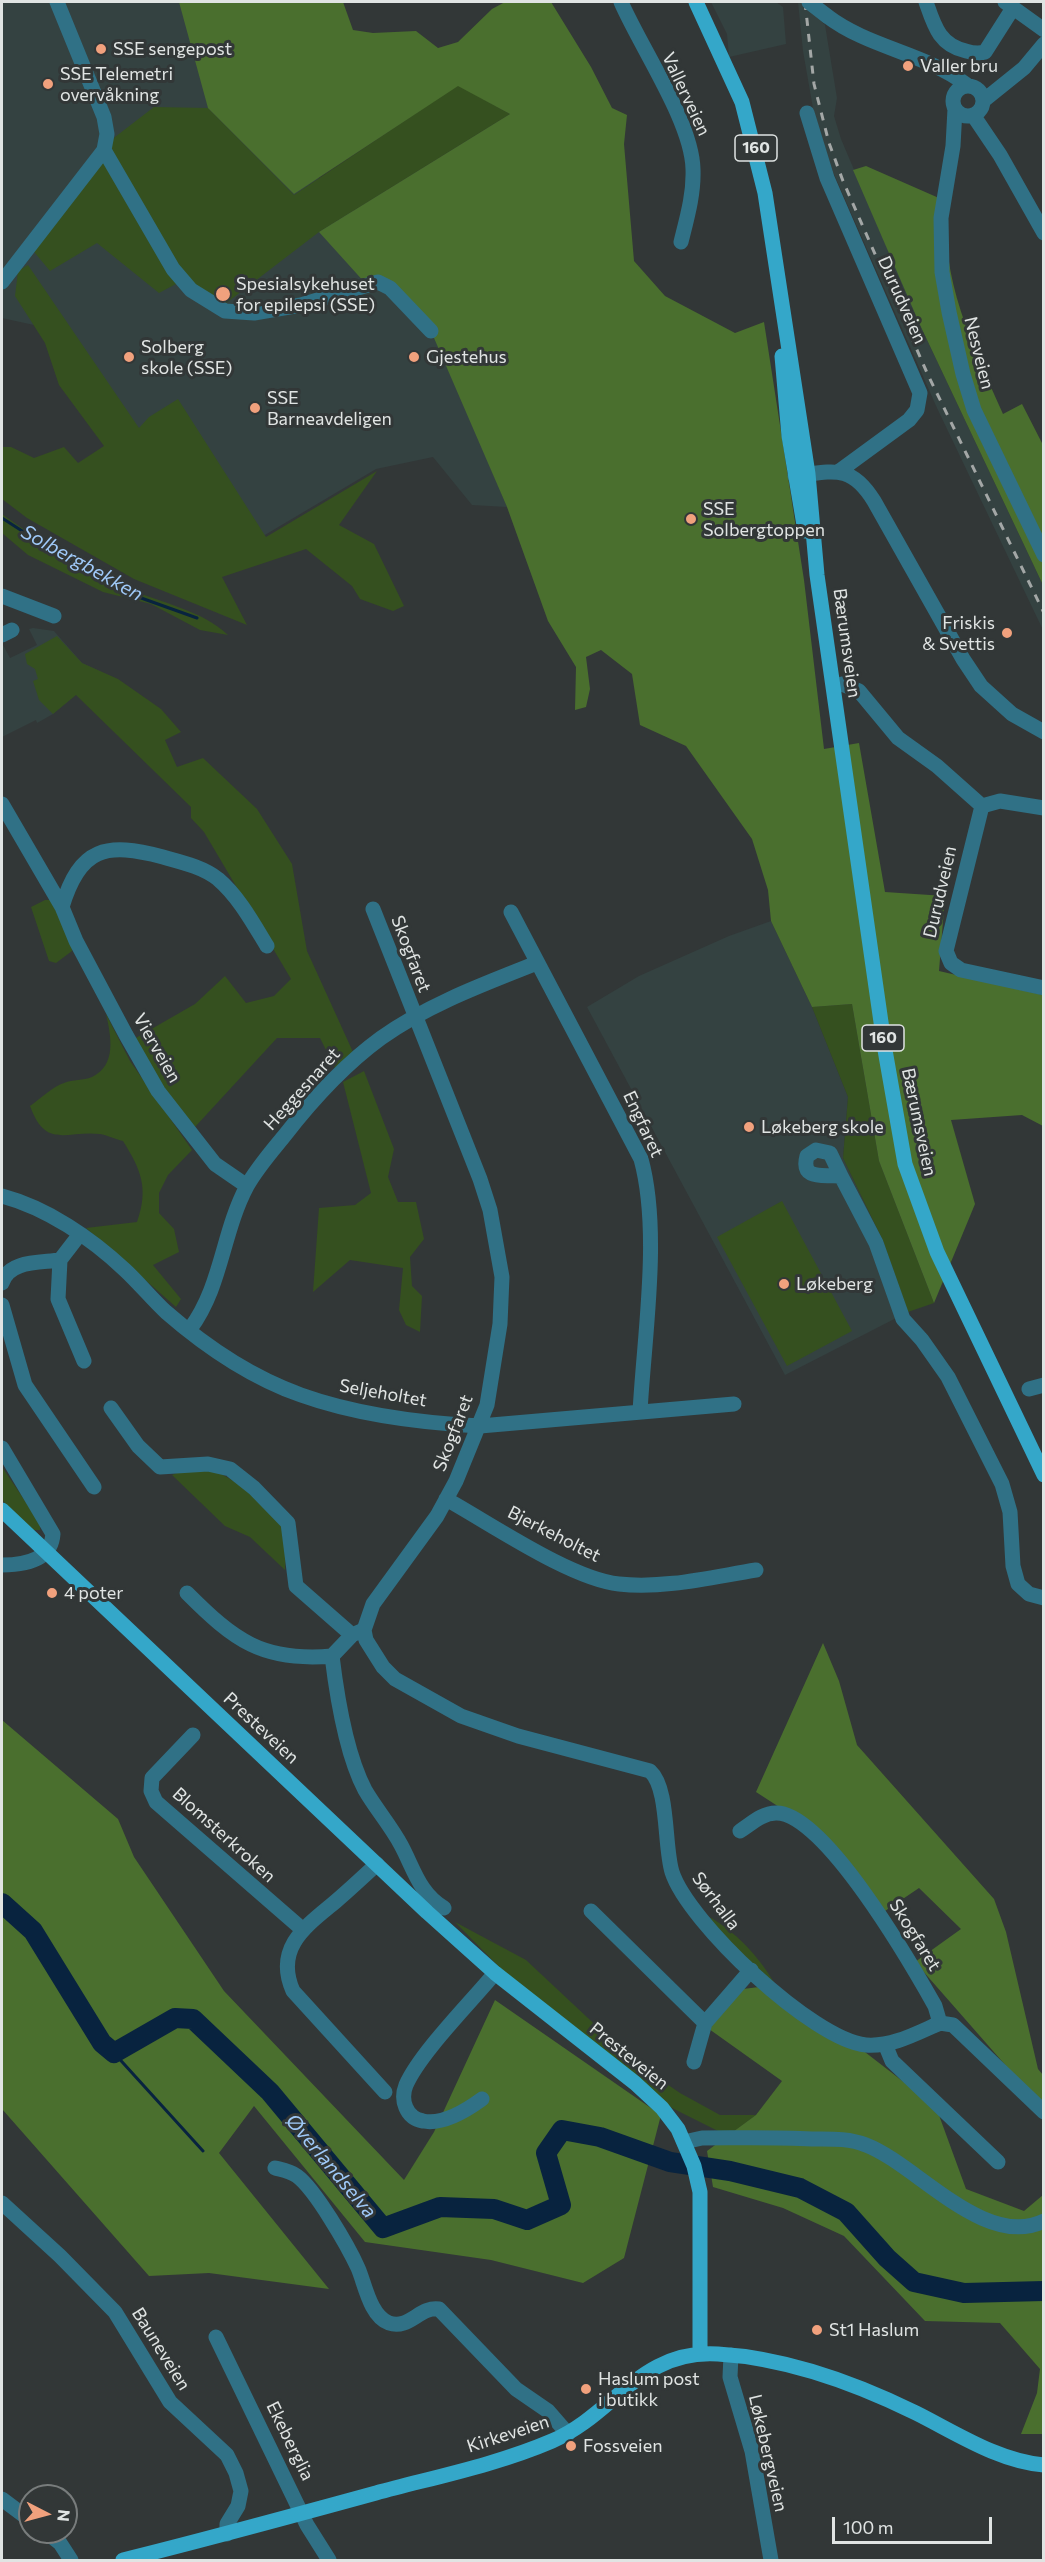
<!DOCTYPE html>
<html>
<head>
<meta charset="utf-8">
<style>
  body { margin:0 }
  #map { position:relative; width:1045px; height:2562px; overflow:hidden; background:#323737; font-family:Commissioner,sans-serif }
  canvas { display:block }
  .frame { position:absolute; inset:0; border:3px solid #e0e4e3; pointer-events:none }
  .north { position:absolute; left:18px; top:2484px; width:60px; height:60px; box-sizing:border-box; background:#323737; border:2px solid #787c7c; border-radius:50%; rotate:96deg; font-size:16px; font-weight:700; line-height:24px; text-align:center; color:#e0e4e3 }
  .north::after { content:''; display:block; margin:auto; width:21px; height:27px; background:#f1a17d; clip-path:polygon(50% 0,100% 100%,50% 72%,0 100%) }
  .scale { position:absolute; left:832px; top:2517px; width:160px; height:27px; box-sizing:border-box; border:3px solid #e0e4e3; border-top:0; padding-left:8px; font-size:18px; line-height:21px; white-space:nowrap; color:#e0e4e3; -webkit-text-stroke:4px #323737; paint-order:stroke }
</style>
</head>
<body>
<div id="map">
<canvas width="1045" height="2562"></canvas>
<div class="frame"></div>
<div class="north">N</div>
<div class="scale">100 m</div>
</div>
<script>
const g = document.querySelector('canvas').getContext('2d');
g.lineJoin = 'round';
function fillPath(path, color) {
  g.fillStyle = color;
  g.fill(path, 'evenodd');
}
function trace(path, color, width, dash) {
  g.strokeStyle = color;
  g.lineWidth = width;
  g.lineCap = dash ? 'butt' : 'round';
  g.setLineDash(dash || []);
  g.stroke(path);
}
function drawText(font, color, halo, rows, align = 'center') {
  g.font = font + ' Commissioner,sans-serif';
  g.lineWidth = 6;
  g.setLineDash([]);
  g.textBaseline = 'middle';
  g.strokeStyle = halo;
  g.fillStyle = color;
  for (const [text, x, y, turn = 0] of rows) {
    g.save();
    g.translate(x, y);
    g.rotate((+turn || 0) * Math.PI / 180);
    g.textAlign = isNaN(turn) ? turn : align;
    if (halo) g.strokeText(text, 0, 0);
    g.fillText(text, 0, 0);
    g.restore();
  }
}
const built = new Path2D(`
  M2,2H201L289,148L410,271L507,507L472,505L433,457L376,469L226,558L57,330L2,318Z
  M711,2H776L783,7L786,44L729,57L727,34Z
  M798,2H820L821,21L825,25L837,98L834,116L841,139L920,325L1043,585V630L937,408L833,172L814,114L803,51Z
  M33,628L54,631L82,663L102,672L53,714L37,723L36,720L2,737V643L10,658L37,645L29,629Z
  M771,921L812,1007L848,1097L843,1158L883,1241L908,1312L785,1375L587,1007L639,976L729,936Z`);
const green = new Path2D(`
  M458,85L510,114L319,232L225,304L194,287L189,277L159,293L97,243L50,271L30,247L115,137L154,107L208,108L294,195Z
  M28,265L139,428L149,417L178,399L266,537L377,471L339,525L374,544L404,606L393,611L360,599L352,586L306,549L222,577L247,625L134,579L27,518L2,499V447H11L34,458L64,447L78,463L104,446L59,385L45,343L15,296L18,271Z
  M2,514C41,542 84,569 129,589C161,603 202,610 228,635L200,630L151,604L103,592L28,555L2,533Z
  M57,636L82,663L118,679L161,709L181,732L165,740L177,767L203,758L257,809L292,864L307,951L353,1052L335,1068L320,1038H277L195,1127L164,1090L134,1039L195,1004L225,976L246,1003L274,996L291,979L204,832L191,818V807L76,695L53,714L39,700L33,681L38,679L35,669L27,664L25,654Z
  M45,900H51L72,945V951L56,963L49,961L31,907Z
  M852,1004L879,1161L934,1303L908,1312L883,1241L843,1158L848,1097L812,1007Z
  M106,1014L130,1061L192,1150L168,1175L159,1193V1213L174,1229L179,1252L153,1265L181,1299L176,1307L86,1228L137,1222C149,1188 141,1170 123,1141C115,1139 107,1135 100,1134C67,1130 46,1150 30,1106C40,1099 52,1087 64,1083C73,1079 83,1081 92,1077C117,1065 111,1036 106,1014Z
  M364,1071L394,1149L388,1177L398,1202H416L424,1239L410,1257L412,1286L422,1296L420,1332L406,1325L399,1310L403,1268L350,1260L313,1292L319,1208L355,1205L371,1193L343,1082Z
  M782,1201L852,1331L787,1366L717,1237Z
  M2,1467L40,1523V1530H32L2,1500Z
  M209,1468C234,1479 279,1508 286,1537C288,1547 285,1560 285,1570L250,1537L225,1526L172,1475L187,1469Z
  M710,1917C741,1936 763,1961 780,1993L720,1936Z
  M455,1922L526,1960L636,2063L680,2093L720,2115H756L728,2136L672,2108L510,1978Z`);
const forest = new Path2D(`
  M179,2H343L353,30L373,33L416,31L438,48L458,42L492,9L505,2H551L591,67L612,108L627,115L624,144L634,261L665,296L735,333L764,322L804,580L824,749L859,743L885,892L945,896L939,971L1043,995V1126L1022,1115L951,1120L975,1204L934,1303L879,1161L852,1004L812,1007L771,921L768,890L752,839L686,746L640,725L632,674L601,650L586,657L590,689L586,707L575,710L576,667L548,621L507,507L431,331L378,282L366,284L319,232L510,114L458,86L294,194L208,108Z
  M866,166L948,202C938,276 974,348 1003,414L1022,404L1043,445V585L920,325L853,170Z
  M823,1643L839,1681L857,1745L994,1899L1006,1932L1038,2069L1043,2075V2108L915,1962L961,1929L919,1888L882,1913L793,1816L756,1792Z
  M2,1720L118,1819L134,1857L224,1991L404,2180L434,2132L495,2000L661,2115L624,2258L583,2283L491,2260L365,2242L254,2106L219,2153L329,2289L209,2273L149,2276L2,2109Z
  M767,1986L852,2042L936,2107L966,2189L1024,2211L1043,2195V2434H1021L1037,2393L1040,2369L1000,2323L925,2321L844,2236L783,2208L713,2187L707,2151L756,2115L782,2081L709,2029L743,1989Z`);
const stream = new Path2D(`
  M2,518L64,558L130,594L197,618
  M114,2053L203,2151`);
const river = new Path2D(`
  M2,1903L33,1931L102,2043L114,2053L175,2018L193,2019L270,2092L383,2228L440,2207L494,2209L527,2220L561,2205L546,2153L562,2130L600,2137L670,2162L730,2171L800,2188L846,2212L887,2258L914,2282L964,2293L1044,2291`);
const minor = new Path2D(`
  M57,2L104,117L107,134L104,150L173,269L191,290L225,311L254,313L301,305L378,282L390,288L431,331
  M621,2C641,48 692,122 693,169C694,194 687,218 681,242
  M926,2C934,25 939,45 966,51C972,53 978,54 985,52L1013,8
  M1005,2L1044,30
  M827,16C869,48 925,53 967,85
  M953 101a15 15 0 1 1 30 0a15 15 0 1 1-30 0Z
  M983,101L1024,68L1044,44
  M955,109L953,146L941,218L942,272L949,312L963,374L974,410L1044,555
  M807,113L827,178L920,393L917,410L909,420L838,472
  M973,115L1000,155L1044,233
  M2,282L104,150
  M795,476C834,471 851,464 874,501L963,659L981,686L1012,714L1044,732
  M2,596L54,616
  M2,635L12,630
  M842,684L859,691L898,738L937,766L982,806
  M2,804L62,907L76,941L126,1035L158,1091L215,1164L247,1186
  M1044,808L1000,801L982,806L946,951L951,963L961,970L1044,988
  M62,907C80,847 106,842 163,857C181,862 203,867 218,879C239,897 253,923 267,946
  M373,909L480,1179L490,1210L502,1277L500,1324L487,1405L456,1481L437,1516L373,1604L364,1630L366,1640L383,1667L395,1679L461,1716L518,1736L650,1771C669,1788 664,1846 672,1872C688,1922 813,2040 866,2045C892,2047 917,2033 940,2023
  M511,912L641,1159C661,1232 644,1336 640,1412
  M816,1150L830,1153L841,1176C826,1174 800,1182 807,1156Z
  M841,1176L876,1243L903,1319L922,1340L948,1377L1002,1484L1010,1512L1013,1566L1018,1584L1029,1594L1044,1598
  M2,1196C47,1208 91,1238 125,1270C139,1283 152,1299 166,1312C205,1346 253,1378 301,1395C357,1415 422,1423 480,1426L734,1404
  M60,1260L58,1299L84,1361
  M2,1283C9,1260 40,1263 60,1260L80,1234
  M2,1305L25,1385L94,1487
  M190,1329C222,1286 222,1233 247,1186C257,1168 272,1151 285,1135C313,1099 344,1065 381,1038C427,1005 484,984 537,963
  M1029,1389L1044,1385
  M111,1408L138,1446L160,1467L208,1464L230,1469L254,1488L288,1523L296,1586L352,1635
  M2,1448L53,1534C51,1561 23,1565 2,1565
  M446,1499C491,1524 571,1579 619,1584C664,1589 712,1577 756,1570
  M187,1593C234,1640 262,1662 332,1656
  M361,1631L352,1635L332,1656C337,1697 346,1754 365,1790C376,1809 391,1826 401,1845C414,1869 419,1893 444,1908
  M193,1735L152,1778L151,1791L156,1802L302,1929
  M740,1831C751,1824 762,1813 776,1813C824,1812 912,1965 935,2006L940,2023
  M377,1864C363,1877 349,1890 335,1902C306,1926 274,1948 293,1991L385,2092
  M591,1911L705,2023
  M940,2023L953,2025L1044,2112
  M885,2044L892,2061L998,2162
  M694,2062L705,2023L751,1970
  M482,2099C467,2110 443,2125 423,2121C406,2118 400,2100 406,2085C420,2053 471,2002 495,1973
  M684,2142L702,2138C739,2138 775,2137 812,2139C830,2139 849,2138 866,2145C916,2164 985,2250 1044,2221
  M275,2168C283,2170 290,2171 297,2176C315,2189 348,2246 358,2268C365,2284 370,2316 389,2323C409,2330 420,2306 439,2309L516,2389L548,2411L568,2434
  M2,2203L60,2256L115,2312L170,2402L227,2455L236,2473L241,2491L238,2506L227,2524V2534
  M216,2337L307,2525L329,2560
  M731,2355L730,2377L752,2451L771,2560
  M2,2499L30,2520
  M46,2532L60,2543L71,2560`);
const major = new Path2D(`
  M696,2L742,102L765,193L808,474L817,575L885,1050L905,1164L937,1252L1044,1475
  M782,356L789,436L805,531
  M2,1510L427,1912L495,1973L635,2083L662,2108L678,2129L694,2166L700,2192V2354
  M123,2560C208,2539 292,2516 376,2493C435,2477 496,2465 552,2441C615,2414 640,2349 718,2354C786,2358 855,2383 916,2413C956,2433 998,2461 1044,2465`);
const rail = new Path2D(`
  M805,2L814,84L829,143L843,181L928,375L1044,613`);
const minorBridge = new Path2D(`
  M809,2L827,16`);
const markers = [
  [101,49,6,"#f1a17d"],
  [908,66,6,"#f1a17d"],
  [48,84,6,"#f1a17d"],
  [223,294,8,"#f1a17d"],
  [129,357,6,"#f1a17d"],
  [414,357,6,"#f1a17d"],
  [255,408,6,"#f1a17d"],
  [691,519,6,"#f1a17d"],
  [1007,633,6,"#f1a17d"],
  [749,1127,6,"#f1a17d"],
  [784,1284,6,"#f1a17d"],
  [52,1593,6,"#f1a17d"],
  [817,2330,6,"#f1a17d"],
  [586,2389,6,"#f1a17d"],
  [571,2446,6,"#f1a17d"]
];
const shields = [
  [756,148,42],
  [883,1038,42]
];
const shieldNames = [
  ["160",756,148],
  ["160",883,1038]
];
const poiNames = [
  ["SSE sengepost",113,49],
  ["Valler bru",920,66],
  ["SSE Telemetri",60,74],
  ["overvåkning",60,95],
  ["Spesialsykehuset",236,284],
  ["for epilepsi (SSE)",236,305],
  ["Solberg",141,347],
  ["skole (SSE)",141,368],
  ["Gjestehus",426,357],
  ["SSE",267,398],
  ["Barneavdeligen",267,419],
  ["SSE",703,509],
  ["Solbergtoppen",703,530],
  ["Friskis",995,623,"right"],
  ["& Svettis",995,644,"right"],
  ["Løkeberg skole",761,1127],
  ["Løkeberg",796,1284],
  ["4 poter",64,1593],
  ["St1 Haslum",829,2330],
  ["Haslum post",598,2379],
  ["i butikk",598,2400],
  ["Fossveien",583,2446]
];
const streetNames = [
  ["Vallerveien",686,94,65],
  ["Durudveien",902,300,66],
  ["Nesveien",979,353,76],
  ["Bærumsveien",847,643,82],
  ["Durudveien",940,892,-77],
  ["Skogfaret",411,954,69],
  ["Vierveien",157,1048,60],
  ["Heggesnaret",302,1089,-48],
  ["Bærumsveien",919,1122,78],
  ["Engfaret",643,1124,65],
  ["Seljeholtet",383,1393,10],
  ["Skogfaret",453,1433,-69],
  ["Bjerkeholtet",554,1534,27],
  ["Presteveien",261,1728,43],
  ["Blomsterkroken",224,1835,42],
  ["Sørhalla",716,1901,53],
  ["Skogfaret",915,1935,58],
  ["Presteveien",629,2056,39],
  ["Bauneveien",161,2349,58],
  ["Kirkeveien",508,2434,-18],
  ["Ekeberglia",290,2441,64],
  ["Løkebergveien",768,2453,77]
];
const waterNames = [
  ["Solbergbekken",82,563,29],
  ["Øverlandselva",331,2166,50]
];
fillPath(built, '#344241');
fillPath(green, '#35501f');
fillPath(forest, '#4a6f2e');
trace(stream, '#08233f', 3);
trace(river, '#08233f', 20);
trace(minor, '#307186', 15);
trace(major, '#34a7c9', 15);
trace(rail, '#a3a7a6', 3, [8, 8]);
trace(minorBridge, '#307186', 15);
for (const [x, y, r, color] of markers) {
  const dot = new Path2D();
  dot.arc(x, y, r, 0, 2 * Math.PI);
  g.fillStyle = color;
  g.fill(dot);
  trace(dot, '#323737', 2);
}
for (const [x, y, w] of shields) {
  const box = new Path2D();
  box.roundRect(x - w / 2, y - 13, w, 26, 4.5);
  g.fillStyle = '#323737';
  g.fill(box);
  trace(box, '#e0e4e3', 1.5);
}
drawText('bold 16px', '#e0e4e3', null, shieldNames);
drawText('18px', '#e0e4e3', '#323737', poiNames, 'left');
drawText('18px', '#e0e4e3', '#323737', streetNames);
drawText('italic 20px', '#9fc9f8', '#323737', waterNames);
</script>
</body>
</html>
